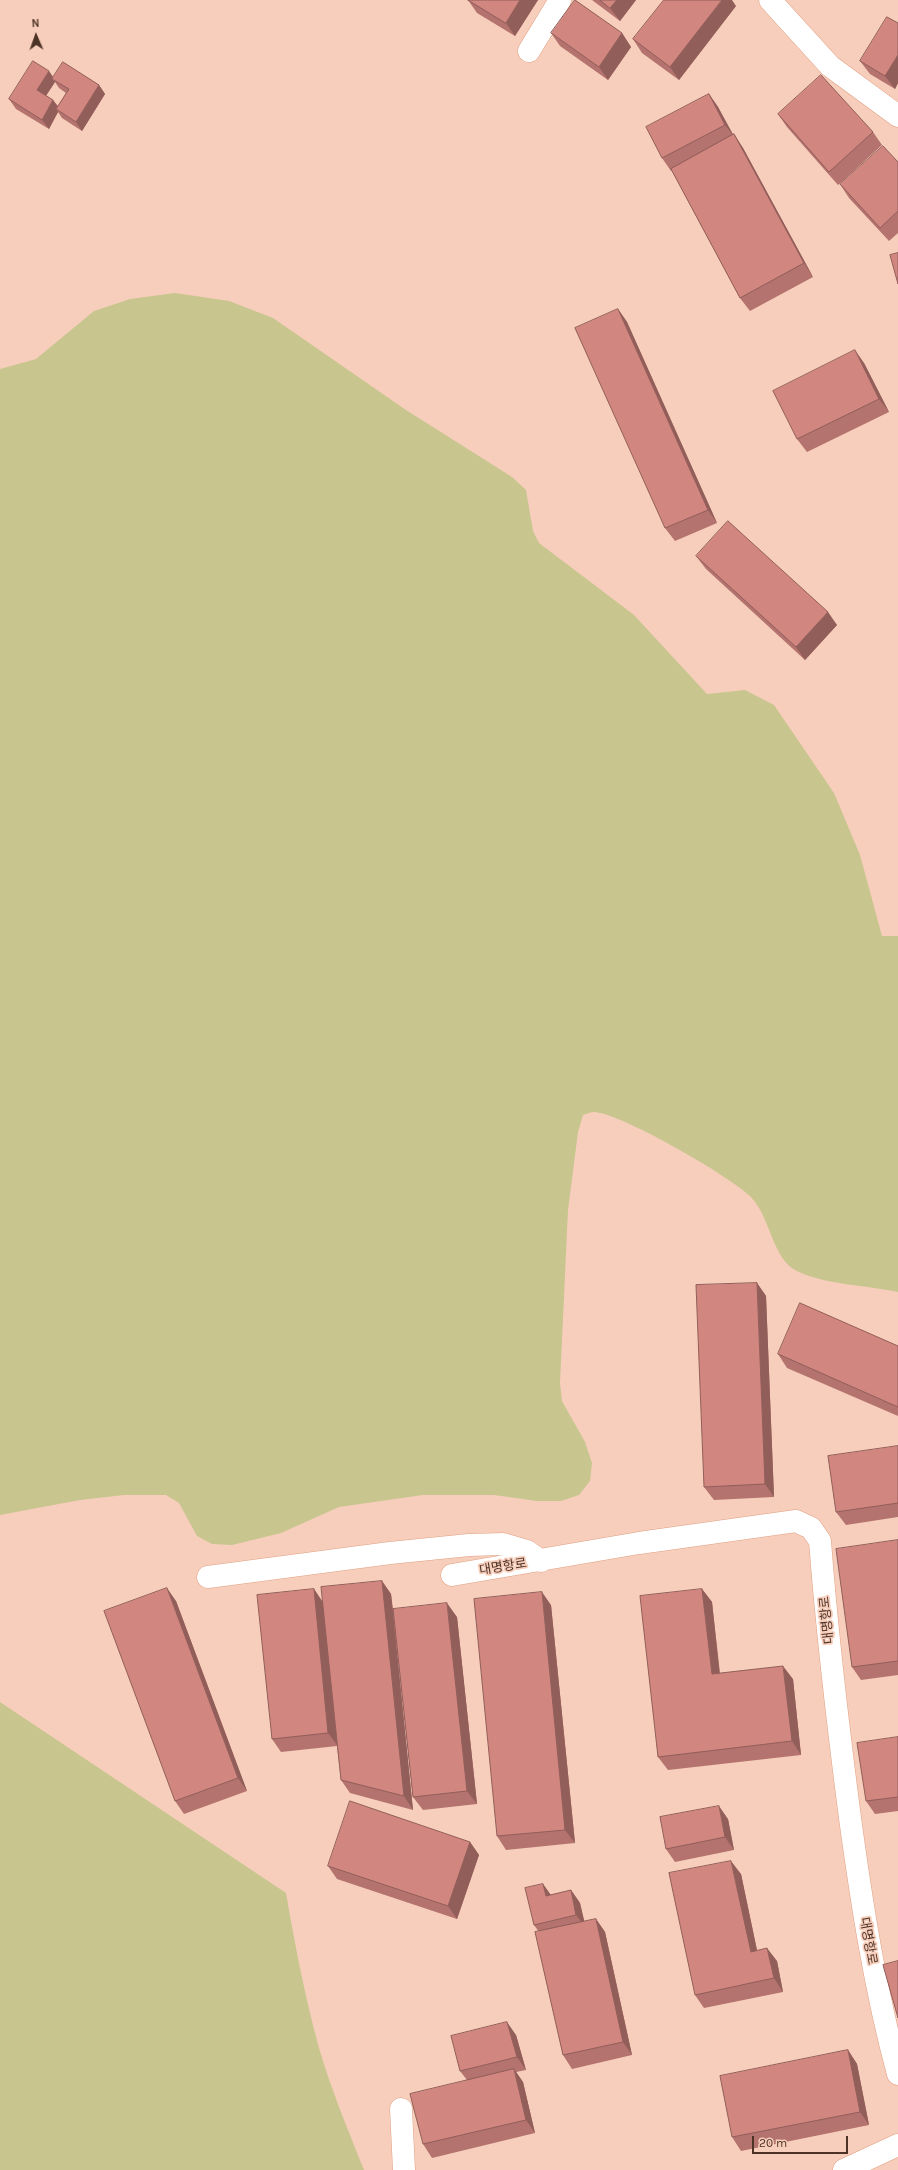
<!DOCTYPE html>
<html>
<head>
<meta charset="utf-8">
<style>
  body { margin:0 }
  #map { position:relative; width:898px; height:2170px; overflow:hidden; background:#f7cebb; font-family:Karla,sans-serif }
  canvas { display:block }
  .north { position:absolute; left:16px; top:16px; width:40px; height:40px; -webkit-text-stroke:3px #f7cebb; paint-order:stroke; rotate:358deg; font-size:11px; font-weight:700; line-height:16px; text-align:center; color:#4d3226 }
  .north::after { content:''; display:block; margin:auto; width:14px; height:18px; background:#4d3226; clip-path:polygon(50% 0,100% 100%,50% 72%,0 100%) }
  .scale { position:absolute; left:752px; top:2136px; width:96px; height:18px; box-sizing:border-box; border:2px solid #4d3226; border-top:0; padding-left:5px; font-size:12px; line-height:14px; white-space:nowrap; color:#4d3226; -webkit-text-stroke:3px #f7cebb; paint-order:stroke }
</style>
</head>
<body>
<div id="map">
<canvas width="898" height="2170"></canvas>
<div class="north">N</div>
<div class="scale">20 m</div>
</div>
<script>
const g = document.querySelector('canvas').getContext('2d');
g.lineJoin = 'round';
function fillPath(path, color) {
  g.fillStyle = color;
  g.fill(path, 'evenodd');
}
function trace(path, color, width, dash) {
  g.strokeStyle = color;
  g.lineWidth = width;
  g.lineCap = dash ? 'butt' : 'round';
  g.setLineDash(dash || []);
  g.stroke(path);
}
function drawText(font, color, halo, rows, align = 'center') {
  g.font = font + ' Karla,"Noto Sans KR",sans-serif';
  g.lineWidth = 3.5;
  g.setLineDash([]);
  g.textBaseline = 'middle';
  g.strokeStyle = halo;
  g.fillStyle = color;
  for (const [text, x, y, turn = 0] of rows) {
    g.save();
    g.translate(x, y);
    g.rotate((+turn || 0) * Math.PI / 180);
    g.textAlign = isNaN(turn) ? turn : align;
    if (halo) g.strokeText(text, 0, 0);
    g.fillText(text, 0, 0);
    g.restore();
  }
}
const green = new Path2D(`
  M175,293L229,301L273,318L406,410L512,477L526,490L533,531L539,543L634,615L707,694L745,690L774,705L834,793L860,855L882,936H898V1292C866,1285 826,1285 797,1271C772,1259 771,1218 751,1197C731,1177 621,1113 594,1112C591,1112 586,1114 583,1115L578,1132L568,1210L560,1383L562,1401L585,1442L592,1463L590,1481L579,1495L561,1501H537L494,1495H423L339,1507L281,1533L232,1545L212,1544L197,1536L179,1503L166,1495H124L80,1500L0,1515V369L36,359L94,311L130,299Z
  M0,1702L286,1893C295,1945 305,1997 319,2048C331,2089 348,2130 364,2170H0Z`);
const minor = new Path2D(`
  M770,0L830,66L898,116
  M529,51L560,0
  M452,1575L639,1543L796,1521L811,1528L820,1541C827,1633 838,1726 850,1818C862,1905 875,1989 898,2074
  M208,1577L390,1553L469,1545L503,1544L527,1551L541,1561
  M401,2109L404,2170
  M844,2170L898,2145`);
const wall = new Path2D(`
  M468,0H538L515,36L477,13Z
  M592,0H636L620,21Z
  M736,6L679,80L642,53L633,39Z
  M898,23V83L895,89L870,74L860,61Z
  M551,33H622L631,47L608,80L560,46Z
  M53,77L99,85L105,94L82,131L62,118L58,112L49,129L16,109L9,99ZM55,82L59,88L66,93L58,106L53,100L46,96Z
  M709,94L718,107L733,135L734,134L743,148L813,277L750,311L740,298L672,171H671L662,158Z
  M778,114L873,132L882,145L838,185L787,127Z
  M898,162V233L889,241L849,198L840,184Z
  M618,309L627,322L717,523L675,541L665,528Z
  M864,363L889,412L807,452L797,439Z
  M696,556L837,625L805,660L706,569Z
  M757,1283L766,1296L774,1497L714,1500L704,1487Z
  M898,1346V1416L787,1368L778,1354Z
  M898,1446V1517L846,1525L836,1512Z
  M898,1540V1675L861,1680L852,1667Z
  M382,1581L391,1594L393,1609L457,1617L477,1804L423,1810L413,1797L393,1611L413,1810L350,1793L341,1780L337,1746L281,1752L272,1739L314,1589L323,1602Z
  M702,1589L712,1602L720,1673L793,1679L801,1755L668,1770L658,1757Z
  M176,1601L247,1791L184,1814L175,1801Z
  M551,1605L575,1843L506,1850L497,1836Z
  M898,1737V1811L875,1814L866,1801Z
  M728,1819L734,1850L675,1862L666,1849Z
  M470,1842L479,1855L457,1919L337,1879L328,1866Z
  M741,1874L757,1950L777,1961L783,1992L704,2008L695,1995Z
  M543,1884L551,1895L571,1890L580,1903L584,1922L596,1919L605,1932L632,2055L572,2069L563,2055L539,1932L534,1925Z
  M516,2035L526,2070L516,2072L523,2082L535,2133L432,2158L423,2144L467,2080L460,2071Z
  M848,2050L857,2064L869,2125L741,2151L732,2137Z`);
const shadedWall = new Path2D(`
  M520,0H538L515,36L506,23Z
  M617,0H636L620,21L610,8Z
  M722,0H732L736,6L679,80L670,67Z
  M622,33L631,47L608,80L599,67Z
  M898,55V83L895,89L885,76Z
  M49,71L56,81L52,79L55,82L43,100L37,90Z
  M99,85L105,94L82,131L76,122Z
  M709,94L718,107L735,138L725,125Z
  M53,100L60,110L56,109L58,112L49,129L42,120Z
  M734,134L743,148L813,277L804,263Z
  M618,309L627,322L717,523L708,510Z
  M855,350L864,363L889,412L879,399Z
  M828,612L837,625L805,660L796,647Z
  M757,1283L766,1296L774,1497L765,1484Z
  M382,1581L391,1594L413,1810L404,1796Z
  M167,1588L176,1601L247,1791L238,1778Z
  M314,1589L323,1603L338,1746L328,1733Z
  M702,1589L712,1602L721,1687L712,1674Z
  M542,1592L551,1605L575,1843L565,1830Z
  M447,1603L457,1617L477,1804L467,1791Z
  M783,1666L793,1679L801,1755L792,1741Z
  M719,1806L728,1819L734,1850L725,1837Z
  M470,1842L479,1855L457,1919L448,1906Z
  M731,1861L741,1874L760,1965L751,1952Z
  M543,1884L552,1897L546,1896Z
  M571,1890L580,1903L586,1928L576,1915Z
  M596,1919L605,1932L632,2055L623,2042Z
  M767,1948L777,1961L783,1992L774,1978Z
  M507,2022L516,2035L526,2070L517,2057Z
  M848,2050L857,2064L869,2125L860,2112Z
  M514,2069L523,2082L535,2133L526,2120Z`);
const building = new Path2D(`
  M468,0H520L506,23Z
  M575,0L622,33L599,67L551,33Z
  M600,0H617L610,8Z
  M664,0H722L670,67L633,39Z
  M887,17L898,23V55L885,76L860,61Z
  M33,61L49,71L37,90L53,100L42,120L9,99Z
  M63,62L99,85L76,122L56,109L69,89L52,79Z
  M821,75L873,132L829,172L778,114Z
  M709,94L725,125L662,158L646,127Z
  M734,134L804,263L740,298L671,169Z
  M883,146L898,162V211L880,228L840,184Z
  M898,253V284L890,255Z
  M618,309L708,510L665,528L575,328Z
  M855,350L879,399L797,439L773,391Z
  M728,521L828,612L796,647L696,556Z
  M757,1283L765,1484L704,1487L696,1285Z
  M800,1303L898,1346V1407L778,1354Z
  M898,1446V1503L836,1512L828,1456Z
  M898,1540V1661L852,1667L836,1549Z
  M382,1581L404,1796L341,1780L321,1587Z
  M167,1588L238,1778L175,1801L104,1611Z
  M314,1589L328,1733L272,1739L257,1595Z
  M702,1589L712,1674L783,1666L792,1741L658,1757L640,1596Z
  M542,1592L565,1830L497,1836L474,1599Z
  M447,1603L467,1791L413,1797L393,1609Z
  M898,1737V1797L866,1801L857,1743Z
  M350,1801L470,1842L448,1906L328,1866Z
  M719,1806L725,1837L666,1849L660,1817Z
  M731,1861L751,1952L767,1948L774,1978L695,1995L669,1873Z
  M543,1884L546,1896L571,1890L576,1915L534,1925L525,1888Z
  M596,1919L623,2042L563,2055L535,1932Z
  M898,1961V2018L883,1965Z
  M507,2022L517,2057L460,2071L451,2036Z
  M848,2050L860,2112L732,2137L720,2076Z
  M514,2069L526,2120L423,2144L410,2094Z`);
const streetNames = [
  ["대명항로",503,1567,-9],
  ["대명항로",827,1620,-96],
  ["대명항로",868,1941,80]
];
fillPath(green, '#c8c58f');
trace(minor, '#e19f82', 23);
trace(minor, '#fff', 22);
fillPath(wall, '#b4736e');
fillPath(shadedWall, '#925e5a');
fillPath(building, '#d18680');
trace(building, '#925e5a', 1);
drawText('13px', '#4d3226', '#f7cebb', streetNames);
</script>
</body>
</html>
